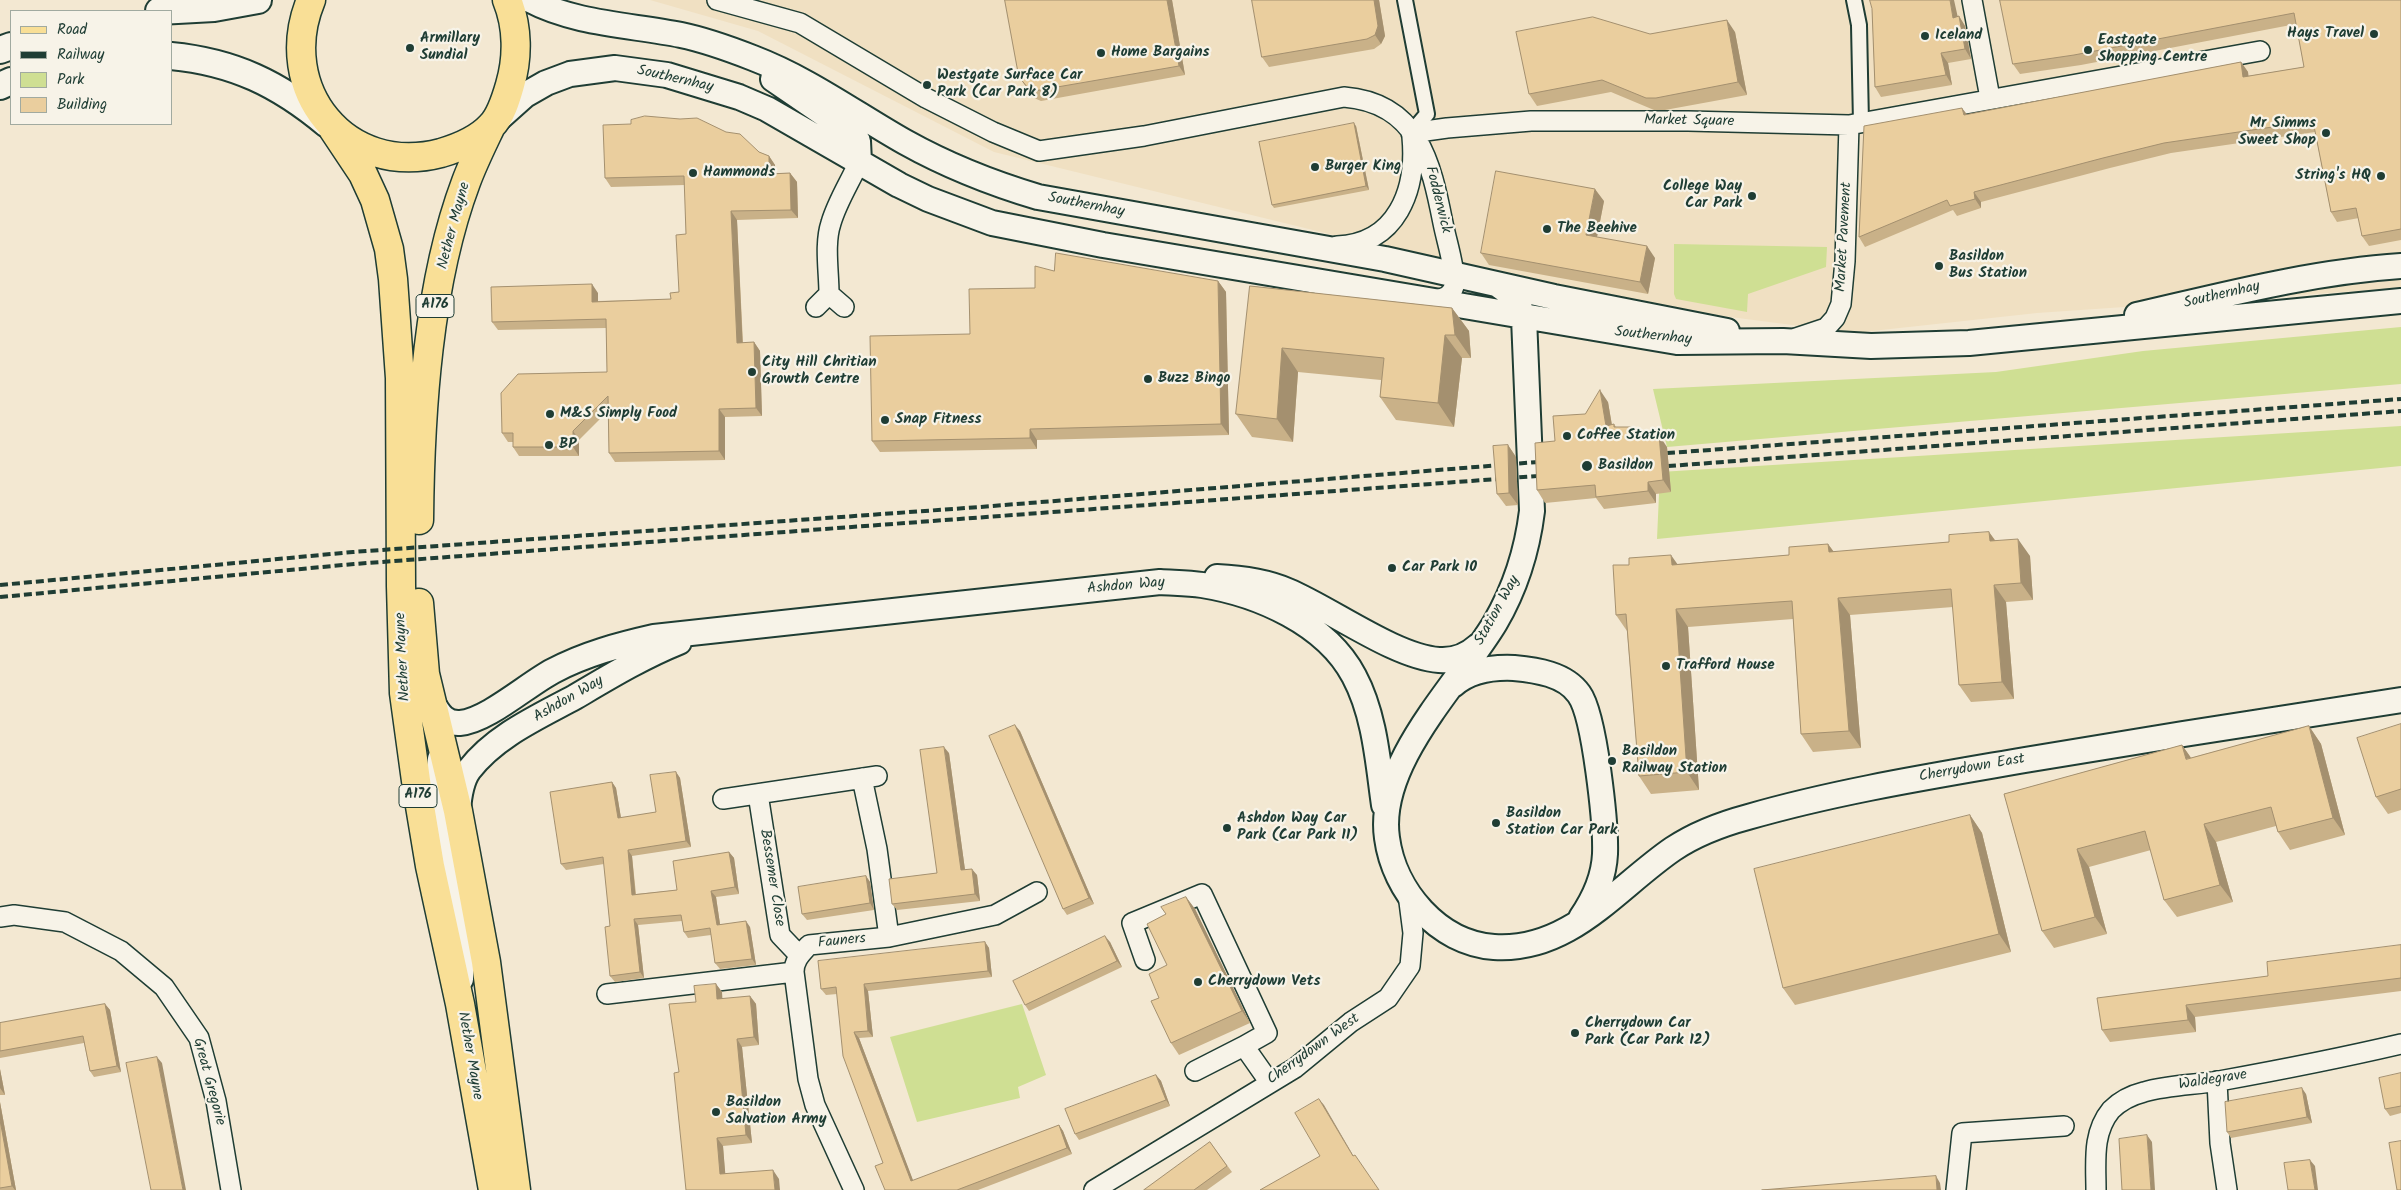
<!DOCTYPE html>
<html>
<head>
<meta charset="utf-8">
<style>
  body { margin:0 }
  #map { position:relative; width:2401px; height:1190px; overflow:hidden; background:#f3e8d2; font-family:Kalam,sans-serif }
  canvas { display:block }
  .legend { position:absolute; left:10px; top:10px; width:162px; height:115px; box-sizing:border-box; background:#f7f3e8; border:1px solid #a1aaa0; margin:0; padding:6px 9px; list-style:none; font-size:15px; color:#1f3d34 }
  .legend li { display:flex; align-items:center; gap:10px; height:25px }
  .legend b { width:25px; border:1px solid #a1aaa0 }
</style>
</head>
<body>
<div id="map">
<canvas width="2401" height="1190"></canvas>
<ul class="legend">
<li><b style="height:6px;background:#f9df96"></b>Road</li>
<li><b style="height:6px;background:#1f3d34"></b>Railway</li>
<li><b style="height:14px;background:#cfdf93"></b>Park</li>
<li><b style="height:14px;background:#eace9e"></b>Building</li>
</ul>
</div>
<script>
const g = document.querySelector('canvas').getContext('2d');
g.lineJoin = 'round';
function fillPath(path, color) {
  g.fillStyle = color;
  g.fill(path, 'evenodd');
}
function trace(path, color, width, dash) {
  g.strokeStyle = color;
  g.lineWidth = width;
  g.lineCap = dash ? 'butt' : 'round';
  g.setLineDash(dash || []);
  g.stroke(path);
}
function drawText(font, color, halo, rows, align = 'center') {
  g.font = font + ' Kalam,sans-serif';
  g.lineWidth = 4.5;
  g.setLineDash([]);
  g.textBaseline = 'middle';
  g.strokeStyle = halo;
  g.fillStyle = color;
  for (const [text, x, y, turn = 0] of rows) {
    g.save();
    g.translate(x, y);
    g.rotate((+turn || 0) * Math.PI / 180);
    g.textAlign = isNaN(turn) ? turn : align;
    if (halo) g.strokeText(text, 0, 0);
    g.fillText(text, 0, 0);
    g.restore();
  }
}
const built = new Path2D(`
  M650,0H2401V288L2037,313L1854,333L1599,300L994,152L758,31Z`);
const green = new Path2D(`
  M1674,244L1827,247L1826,267L1748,294L1747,312L1676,299L1674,294Z
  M2401,327V384L1667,447L1653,389L1996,372L2143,351Z
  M2401,426V466L1657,539L1660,472Z
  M1022,1004L1046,1075L1018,1087L1020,1098L917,1122L890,1037Z`);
const pedestrian = new Path2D(`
  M1405,0L1427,114L1411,133
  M1854,0L1859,25L1861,123`);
const minor = new Path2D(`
  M717,0L800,23L926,98L993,132L1039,151L1144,136L1344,97C1418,103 1431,162 1443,223C1447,243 1454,263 1455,284C1451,297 1444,299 1430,300
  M1972,0L1990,98
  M1411,133L1447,128L1531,121H1688L1849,125L2260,51
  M1337,246C1397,244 1417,190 1412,137
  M816,307L829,294
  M844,307L829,294C829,271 824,244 831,223C837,202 850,182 859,162
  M1796,338L1826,328L1835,318L1841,304L1845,261L1849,125
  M862,778L877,849L889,937
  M758,794L780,935L799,955
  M723,799L877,776
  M0,917L14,915L65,922L121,951L164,987L199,1038L216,1101L231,1190
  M1145,960L1132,923L1202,894L1267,1033L1244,1046
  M607,994L794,972
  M1195,1071L1244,1046L1270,1083
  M2217,1081L2220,1143L2227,1190
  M854,1190L815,1105L808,1079L794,972C794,960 801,954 809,945L889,937L995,915L1037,892
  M1094,1190L1295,1068L1351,1022L1388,998L1410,966L1413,933L1408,894
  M1956,1190L1962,1133L2064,1126
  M2096,1190C2096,1162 2092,1133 2111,1110C2120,1101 2132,1095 2144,1092C2168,1085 2194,1085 2219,1081C2280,1070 2341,1058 2401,1044`);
const tertiary = new Path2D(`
  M530,0C575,24 632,25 681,35C705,40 730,49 753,58C808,79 854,113 905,142C948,166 991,183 1038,197L1385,259L1554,297L1727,331
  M773,79L849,131L858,141L859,162
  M497,120L525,95L546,83L570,74L615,68L667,75L739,97L767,109L899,185L928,199L992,223L1103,245L1677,342L1783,341L1871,346L1969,343L2401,301
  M1498,285L1515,297L1524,318L1532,511C1527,552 1516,587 1495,623C1459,683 1376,763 1387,838C1394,891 1438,943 1494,947C1570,952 1616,888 1673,849C1694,835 1722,824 1748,817C1838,791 1933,776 2025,760C2150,739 2276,719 2401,700
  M2137,315C2224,295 2311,272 2401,266
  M1217,577C1241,578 1265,581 1288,591C1331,609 1395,657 1439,660C1454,661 1467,656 1478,646
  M1453,685C1470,670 1492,667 1514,668C1536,670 1565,674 1579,694C1595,716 1606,825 1605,854C1604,877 1594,899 1581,918
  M432,702C439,714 445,724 460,723C487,721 528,684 553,671C585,654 619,645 654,637L1160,582C1174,583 1188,583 1202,585C1258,594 1326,623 1354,676C1375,715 1378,763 1384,805
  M440,759C430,831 466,905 461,979
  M458,810C459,797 461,781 469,770C495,736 538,717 575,697C609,677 642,657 679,642`);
const secondary = new Path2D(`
  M159,11L214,8L258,0
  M0,50L11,46
  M171,56C234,62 279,84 327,124
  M0,86L11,81`);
const primary = new Path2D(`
  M311,0C274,89 346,178 441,153C458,148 479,139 491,126C501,116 506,99 510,85C518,58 518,27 507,0
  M333,129L363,174L375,200L389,249L393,279L400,378L401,586L404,693L417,788L430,866L460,1004L493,1190
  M419,520C420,412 428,283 466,182C473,163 482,145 491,126
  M419,603L425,674L458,811L486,962L516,1190`);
const rail = new Path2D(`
  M1655,454L2401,399
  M1656,467L2401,411
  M0,585L353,552L980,507L1550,461
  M0,597L354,564L1551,475`);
const wall = new Path2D(`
  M1005,0H1172L1185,75L1041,101L1034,98L1019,77Z
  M1252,0H1379L1385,36L1381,44L1374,49L1269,67L1262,57Z
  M2000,0H2401V240L2369,246L2362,236L2359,218L2337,222L2331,212L2315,132L2171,153L2110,168L1981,202V208L1957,216L1953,210L1865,247L1859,237L1967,115L2241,62L2248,72V76L2304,67L2296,24L2081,65L2020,74L2013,64Z
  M1872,9L1959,16L1965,26L1971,59L1948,63L1952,85L1881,97L1875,87Z
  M1735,32L1747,95L1665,110H1654L1611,92L1537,106L1529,94L1650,34Z
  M1356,126L1369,190L1274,208L1272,205Z
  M759,152L769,156L775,165V173H790L797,182L798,218L737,220L743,343L754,342L760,351L762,416L725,417V460L615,462L609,453L608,411L579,440V456H519L513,447V442H508L502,433L607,372L606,328L498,330L492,322L598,293V301L671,299L679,292L686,234L685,185L611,187L605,178Z
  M1604,201L1597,237L1655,258L1648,294L1489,265L1481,253Z
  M1054,271L1218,281L1226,292L1229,435L1037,440V449L880,452L872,441L970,334L1035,288Z
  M1250,286L1452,308L1469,331L1471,358H1462L1454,427L1396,420L1380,397L1381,380L1298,372L1293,442L1252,437L1236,414Z
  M1608,402L1612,425L1614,424L1616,427H1632L1638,436L1667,447L1671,492L1656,494V503L1604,509L1596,498L1545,503L1537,490L1555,441L1585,414Z
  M1508,445L1516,457L1518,505L1506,506L1497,494Z
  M1989,532L1995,540L2030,556L2033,600L2006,602L2014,699L1971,702L1959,685L1953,607L1850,615L1861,748L1813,752L1801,734L1793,619L1688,627L1699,790L1651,794L1639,776L1627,631L1616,615L1629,565L1677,564L1789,555L1828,544L1834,552L1949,542Z
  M2401,724V810L2388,814L2376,797Z
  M2309,726L2321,744L2345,835L2290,850L2278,832L2276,826L2216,842L2233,902L2177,917L2164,900L2151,850L2089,867L2107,934L2054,948L2042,931L2004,794L2182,745L2191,758Z
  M1020,731L1094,904L1067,915L1063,909Z
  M949,753L965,870L977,875L980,901L897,910L892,904L937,873Z
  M676,772L680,778L691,847L632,856L636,894L677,890L729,852L734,858L739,894L716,897L720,924L750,927L756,965L720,969L715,963L711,935L688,938L684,932L682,921L638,925L644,978L615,982L610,976V926L604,864L566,870L561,864L612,782L616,788L621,818L656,812Z
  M1970,815L1982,833L2011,952L1795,1005L1783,988Z
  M866,876L870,882L874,910L807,920L802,914Z
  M1186,897L1195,909L1250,1023L1179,1055L1171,1043L1159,998L1167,965L1166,914Z
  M985,942L989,948L992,977L868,991L873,1037L859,1038L913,1181L1059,1125L1063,1131L1072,1154L978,1190H885L883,1163L837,994L826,995L821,989Z
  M1110,942L1122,967L1029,1011L1025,1005Z
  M2401,945V991L2195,1017L2196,1032L2110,1042L2102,1030L2268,976Z
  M716,984L722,992V999L750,996L756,1004L759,1045L742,1047L752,1143L723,1146L725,1174L779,1179L686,1190L679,1072L696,1002Z
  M105,1004L110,1010L121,1072L94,1077L90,1071L84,1043L0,1058V1023Z
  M0,1069L5,1095H0Z
  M2401,1073V1113L2390,1116L2385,1109Z
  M1156,1075L1161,1081L1170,1106L1079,1140L1075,1134Z
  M2306,1094L2312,1123L2231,1138L2227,1132Z
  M0,1102L16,1190H0Z
  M1210,1142L1232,1172L1207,1190H1144Z`);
const shadedWall = new Path2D(`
  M1167,0H1172L1185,75L1179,66Z
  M1374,0H1379L1385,36L1381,44L1375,35Z
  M1950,0H1954L1960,27L1953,18Z
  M1959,16L1965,26L1971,59L1965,49Z
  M1727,20L1735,32L1747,95L1738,82Z
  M1941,53L1948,63L1952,85L1946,75Z
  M2241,62L2248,72L2250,86L2243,77Z
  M1962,108L1969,117L1964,115Z
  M1354,123L1356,126L1369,190L1366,186Z
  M769,156L775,165L776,182L769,174Z
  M790,173L797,182L798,218L791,210Z
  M1595,189L1604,201L1595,247L1586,235Z
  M1974,192L1981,202V208L1975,199Z
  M731,211L737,220L743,352L737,343Z
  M1647,246L1655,258L1648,294L1640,282Z
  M1218,281L1226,292L1229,435L1221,424Z
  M592,284L598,293V310L592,302Z
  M1452,308L1469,331L1471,358L1455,335Z
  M1445,335L1462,358L1454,427L1438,403Z
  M754,342L760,351L762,416L756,408Z
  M1282,348L1298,372L1293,442L1277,419Z
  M1600,390L1608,402L1614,438L1606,426Z
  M719,409L725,417V460L719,451Z
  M1632,427L1641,440L1633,436Z
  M1030,429L1037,440V449L1030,438Z
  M573,431L579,440V456L573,447Z
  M1659,435L1667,447L1671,492L1663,480Z
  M1508,445L1516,457L1518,505L1509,493Z
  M1648,482L1656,494V503L1648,491Z
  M1989,532L2001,549L1990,541Z
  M2018,539L2030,556L2033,600L2021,583Z
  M1828,544L1841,562L1829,552Z
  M1671,555L1683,572L1672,565Z
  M1994,585L2006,602L2014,699L2002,682Z
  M1838,598L1850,615L1861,748L1849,731Z
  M1676,609L1688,627L1699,790L1687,772Z
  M1015,725L1020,731L1094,904L1089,898Z
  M2309,726L2321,744L2345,835L2333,818Z
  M2182,745L2194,762L2186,759Z
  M944,747L949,753L966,877L961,870Z
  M676,772L680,778L691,847L686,841Z
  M612,782L616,788L622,824L618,818Z
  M1970,815L1982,833L2011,952L1999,934Z
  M2204,824L2216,842L2233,902L2220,885Z
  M2077,849L2089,867L2107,934L2095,917Z
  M628,850L632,856L636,901L632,895Z
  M729,852L734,858L739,894L735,887Z
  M972,869L977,875L980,901L975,894Z
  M866,876L870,882L874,910L870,903Z
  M711,891L716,897L721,931L717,925Z
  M1186,897L1195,909L1250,1023L1242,1011Z
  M634,919L638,925L644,978L640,972Z
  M746,921L750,927L756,965L752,959Z
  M1105,936L1110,942L1122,967L1117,961Z
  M985,942L989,948L992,977L988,971Z
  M716,984L722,992L723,1008L717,999Z
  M864,984L868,991L873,1037L868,1031Z
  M750,996L756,1004L759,1045L754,1037Z
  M105,1004L110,1010L121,1072L117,1066Z
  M2186,1005L2195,1017L2196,1032L2188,1020Z
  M854,1032L859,1038L916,1188L911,1181Z
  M737,1039L742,1047L752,1143L746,1135Z
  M157,1057L162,1063L186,1190H183Z
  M0,1069L5,1095L0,1088Z
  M1156,1075L1161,1081L1170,1106L1166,1100Z
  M2302,1088L2306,1094L2312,1123L2307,1117Z
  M1319,1099L1324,1105L1357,1162L1353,1156Z
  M0,1102L16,1190H15L12,1186L0,1120Z
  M1059,1125L1063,1131L1072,1154L1067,1148Z
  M2147,1135L2152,1142L2155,1190H2151Z
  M717,1138L723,1146L726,1182L720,1174Z
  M2310,1160L2315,1166L2318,1190H2315Z
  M773,1170L779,1179L780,1190H775Z
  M1936,1176L1940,1183L1941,1190H1937Z`);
const building = new Path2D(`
  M1005,0H1167L1179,66L1034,91L1028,88L1019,77Z
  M1252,0H1374L1378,26L1375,35L1367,39L1262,57Z
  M1870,0H1950L1953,18L1959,16L1965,49L1941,53L1946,75L1875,87L1872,9Z
  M2000,0H2401V229L2362,236L2356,208L2331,212L2313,121L2164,143L2103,158L1974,192L1975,199L1950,206L1947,200L1859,237L1864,126L1962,108L1964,115L2241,62L2243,77L2304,67L2294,13L2074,55L2013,64Z
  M1593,17L1650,34L1727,20L1738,82L1656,98H1646L1602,80L1529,94L1516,32Z
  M645,116L680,119L697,118L726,132L740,134L759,152L769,156V174L790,173L791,210L731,211L737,343L754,342L756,408L719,409V451L609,453L608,396L573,431V447H513V433H502L501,393L518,374L607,372L606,319L492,322L491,287L592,284V302L671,299L670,293L679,292L676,235L686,234L684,176L605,178L603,125L631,124V120Z
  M1354,123L1366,186L1272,205L1259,142Z
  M1496,171L1595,189L1586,235L1647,246L1640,282L1481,253Z
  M1056,253L1218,281L1221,424L1030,429V438L872,441L870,336L970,334L969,289L1035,288V266L1054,271Z
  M1250,286L1452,308L1455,335H1445L1438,403L1380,397L1384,358L1282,348L1277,419L1236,414Z
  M1600,390L1606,426L1614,424V427H1632L1633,436L1659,435L1663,480L1648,482V491L1596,497L1595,485L1537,490L1535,443L1555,441L1553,416L1585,414Z
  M1508,445L1509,493L1497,494L1493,446Z
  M1989,532L1990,541L2018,539L2021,583L1994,585L2002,682L1959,685L1951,589L1838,598L1849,731L1801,734L1792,601L1676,609L1687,772L1639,776L1626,614L1616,615L1613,565H1629V558L1671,555L1672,565L1789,555V547L1828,544L1829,552L1949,542V535Z
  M2401,724V789L2376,797L2357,738Z
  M1015,725L1089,898L1063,909L989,736Z
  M2309,726L2333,818L2278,832L2271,807L2204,824L2220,885L2164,900L2145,831L2077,849L2095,917L2042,931L2004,794L2182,745L2186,759Z
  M944,747L961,870L972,869L975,894L892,904L889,879L937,873L920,750Z
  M676,772L686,841L628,850L632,895L677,890L673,861L729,852L735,887L711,891L717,925L746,921L752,959L715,963L710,928L684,932L681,915L634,919L640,972L610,976L605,927L610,926L603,857L561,864L550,792L612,782L618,818L656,812L650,775Z
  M1970,815L1999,934L1783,988L1754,869Z
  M866,876L870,903L802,914L798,887Z
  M1186,897L1242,1011L1171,1043L1151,1001L1159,998L1149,974L1167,965L1147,924L1166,914L1161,907Z
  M1105,936L1117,961L1025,1005L1013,981Z
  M985,942L988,971L864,984L868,1031L854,1032L911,1181L1059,1125L1067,1148L957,1190H885L875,1166L883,1163L843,1056L836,987L821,989L818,961Z
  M2401,945V978L2186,1005L2188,1020L2102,1030L2097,998L2268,976L2267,962Z
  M716,984L717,999L750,996L754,1037L737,1039L746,1135L717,1138L720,1174L773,1170L775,1190H686L674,1073L679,1072L669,1004L696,1002L694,986Z
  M105,1004L117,1066L90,1071L83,1036L0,1051V1023Z
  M157,1057L183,1190H151L126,1063Z
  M2401,1073V1106L2385,1109L2379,1078Z
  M1156,1075L1166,1100L1075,1134L1065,1109Z
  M2302,1088L2307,1117L2227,1132L2225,1102Z
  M1319,1099L1353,1156L1355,1155L1379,1190H1260L1320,1156L1295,1113Z
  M0,1120L12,1186L0,1188Z
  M2147,1135L2151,1190H2122L2119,1139Z
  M2401,1141V1190H2397L2389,1143Z
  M1210,1142L1227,1166L1194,1190H1144Z
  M2310,1160L2315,1190H2288L2284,1163Z
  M1936,1176L1937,1190H1762Z`);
const markers = [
  [2374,34,5,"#1f3d34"],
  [1925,36,5,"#1f3d34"],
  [410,48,5,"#1f3d34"],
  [2088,50,5,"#1f3d34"],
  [1101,53,5,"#1f3d34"],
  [927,85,5,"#1f3d34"],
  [2326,133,5,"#1f3d34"],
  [1315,167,5,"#1f3d34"],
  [693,173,5,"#1f3d34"],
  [2381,176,5,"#1f3d34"],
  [1752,196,5,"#1f3d34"],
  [1547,229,5,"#1f3d34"],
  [1939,266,5,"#1f3d34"],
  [752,372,5,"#1f3d34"],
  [1148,379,5,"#1f3d34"],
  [550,414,5,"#1f3d34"],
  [885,420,5,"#1f3d34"],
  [1567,436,5,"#1f3d34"],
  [549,445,5,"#1f3d34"],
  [1587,466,6,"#1f3d34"],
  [1392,568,5,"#1f3d34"],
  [1666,666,5,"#1f3d34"],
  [1612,761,5,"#1f3d34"],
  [1496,823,5,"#1f3d34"],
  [1227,828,5,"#1f3d34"],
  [1198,982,5,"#1f3d34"],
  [1575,1033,5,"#1f3d34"],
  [716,1112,5,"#1f3d34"]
];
const shields = [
  [435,306,38],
  [418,796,38]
];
const shieldNames = [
  ["A176",435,306],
  ["A176",418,796]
];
const poiNames = [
  ["Hays Travel",2364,34,"right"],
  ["Iceland",1935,36],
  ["Armillary",420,39],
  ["Sundial",420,56],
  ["Eastgate",2098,41],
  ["Shopping Centre",2098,58],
  ["Home Bargains",1111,53],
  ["Westgate Surface Car",937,76],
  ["Park (Car Park 8)",937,93],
  ["Mr Simms",2316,124,"right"],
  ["Sweet Shop",2316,141,"right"],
  ["Burger King",1325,167],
  ["Hammonds",703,173],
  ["String's HQ",2371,176,"right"],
  ["College Way",1742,187,"right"],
  ["Car Park",1742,204,"right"],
  ["The Beehive",1557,229],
  ["Basildon",1949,257],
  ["Bus Station",1949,274],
  ["City Hill Chritian",762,363],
  ["Growth Centre",762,380],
  ["Buzz Bingo",1158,379],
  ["M&S Simply Food",560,414],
  ["Snap Fitness",895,420],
  ["Coffee Station",1577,436],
  ["BP",559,445],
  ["Basildon",1598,466],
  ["Car Park 10",1402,568],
  ["Trafford House",1676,666],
  ["Basildon",1622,752],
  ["Railway Station",1622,769],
  ["Basildon",1506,814],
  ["Station Car Park",1506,831],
  ["Ashdon Way Car",1237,819],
  ["Park (Car Park 11)",1237,836],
  ["Cherrydown Vets",1208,982],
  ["Cherrydown Car",1585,1024],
  ["Park (Car Park 12)",1585,1041],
  ["Basildon",726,1103],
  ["Salvation Army",726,1120]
];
const streetNames = [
  ["Southernhay",675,80,13],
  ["Market Square",1689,122,1],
  ["Fodderwick",1437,200,76],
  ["Southernhay",1086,206,11],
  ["Nether Mayne",455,226,-75],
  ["Market Pavement",1845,237,-87],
  ["Southernhay",2222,296,-13],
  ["Southernhay",1653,337,6],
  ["Ashdon Way",1126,587,-5],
  ["Station Way",1498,611,-61],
  ["Nether Mayne",404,657,-93],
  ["Ashdon Way",569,700,-30],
  ["Cherrydown East",1972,769,-10],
  ["Bessemer Close",771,878,81],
  ["Fauners",842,942,-6],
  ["Cherrydown West",1314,1050,-36],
  ["Nether Mayne",469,1056,80],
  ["Waldegrave",2213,1081,-9],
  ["Great Gregorie",208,1082,75]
];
fillPath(built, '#f0e0c2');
fillPath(green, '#cfdf93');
trace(pedestrian, '#1f3d34', 18);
trace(minor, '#1f3d34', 22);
trace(tertiary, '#1f3d34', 28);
trace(secondary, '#1f3d34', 30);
trace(primary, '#1f3d34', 31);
trace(pedestrian, '#f7f3e8', 14);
trace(minor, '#f7f3e8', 19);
trace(tertiary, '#f7f3e8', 24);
trace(secondary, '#f7f3e8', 26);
trace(primary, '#f9df96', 28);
trace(rail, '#1f3d34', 4, [8, 4]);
fillPath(wall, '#c9b188');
fillPath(shadedWall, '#a4906f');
fillPath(building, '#eace9e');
trace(building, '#a4906f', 1);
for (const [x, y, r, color] of markers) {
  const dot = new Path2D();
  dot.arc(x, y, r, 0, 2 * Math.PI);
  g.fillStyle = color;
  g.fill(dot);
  trace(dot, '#f7f3e8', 2);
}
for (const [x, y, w] of shields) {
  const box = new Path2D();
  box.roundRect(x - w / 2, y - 11.5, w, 23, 4);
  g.fillStyle = '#f7f3e8';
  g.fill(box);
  trace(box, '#1f3d34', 1);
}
drawText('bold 14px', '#1f3d34', null, shieldNames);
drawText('bold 15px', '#1f3d34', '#f7f3e8', poiNames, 'left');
drawText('15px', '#1f3d34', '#f7f3e8', streetNames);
</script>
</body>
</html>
